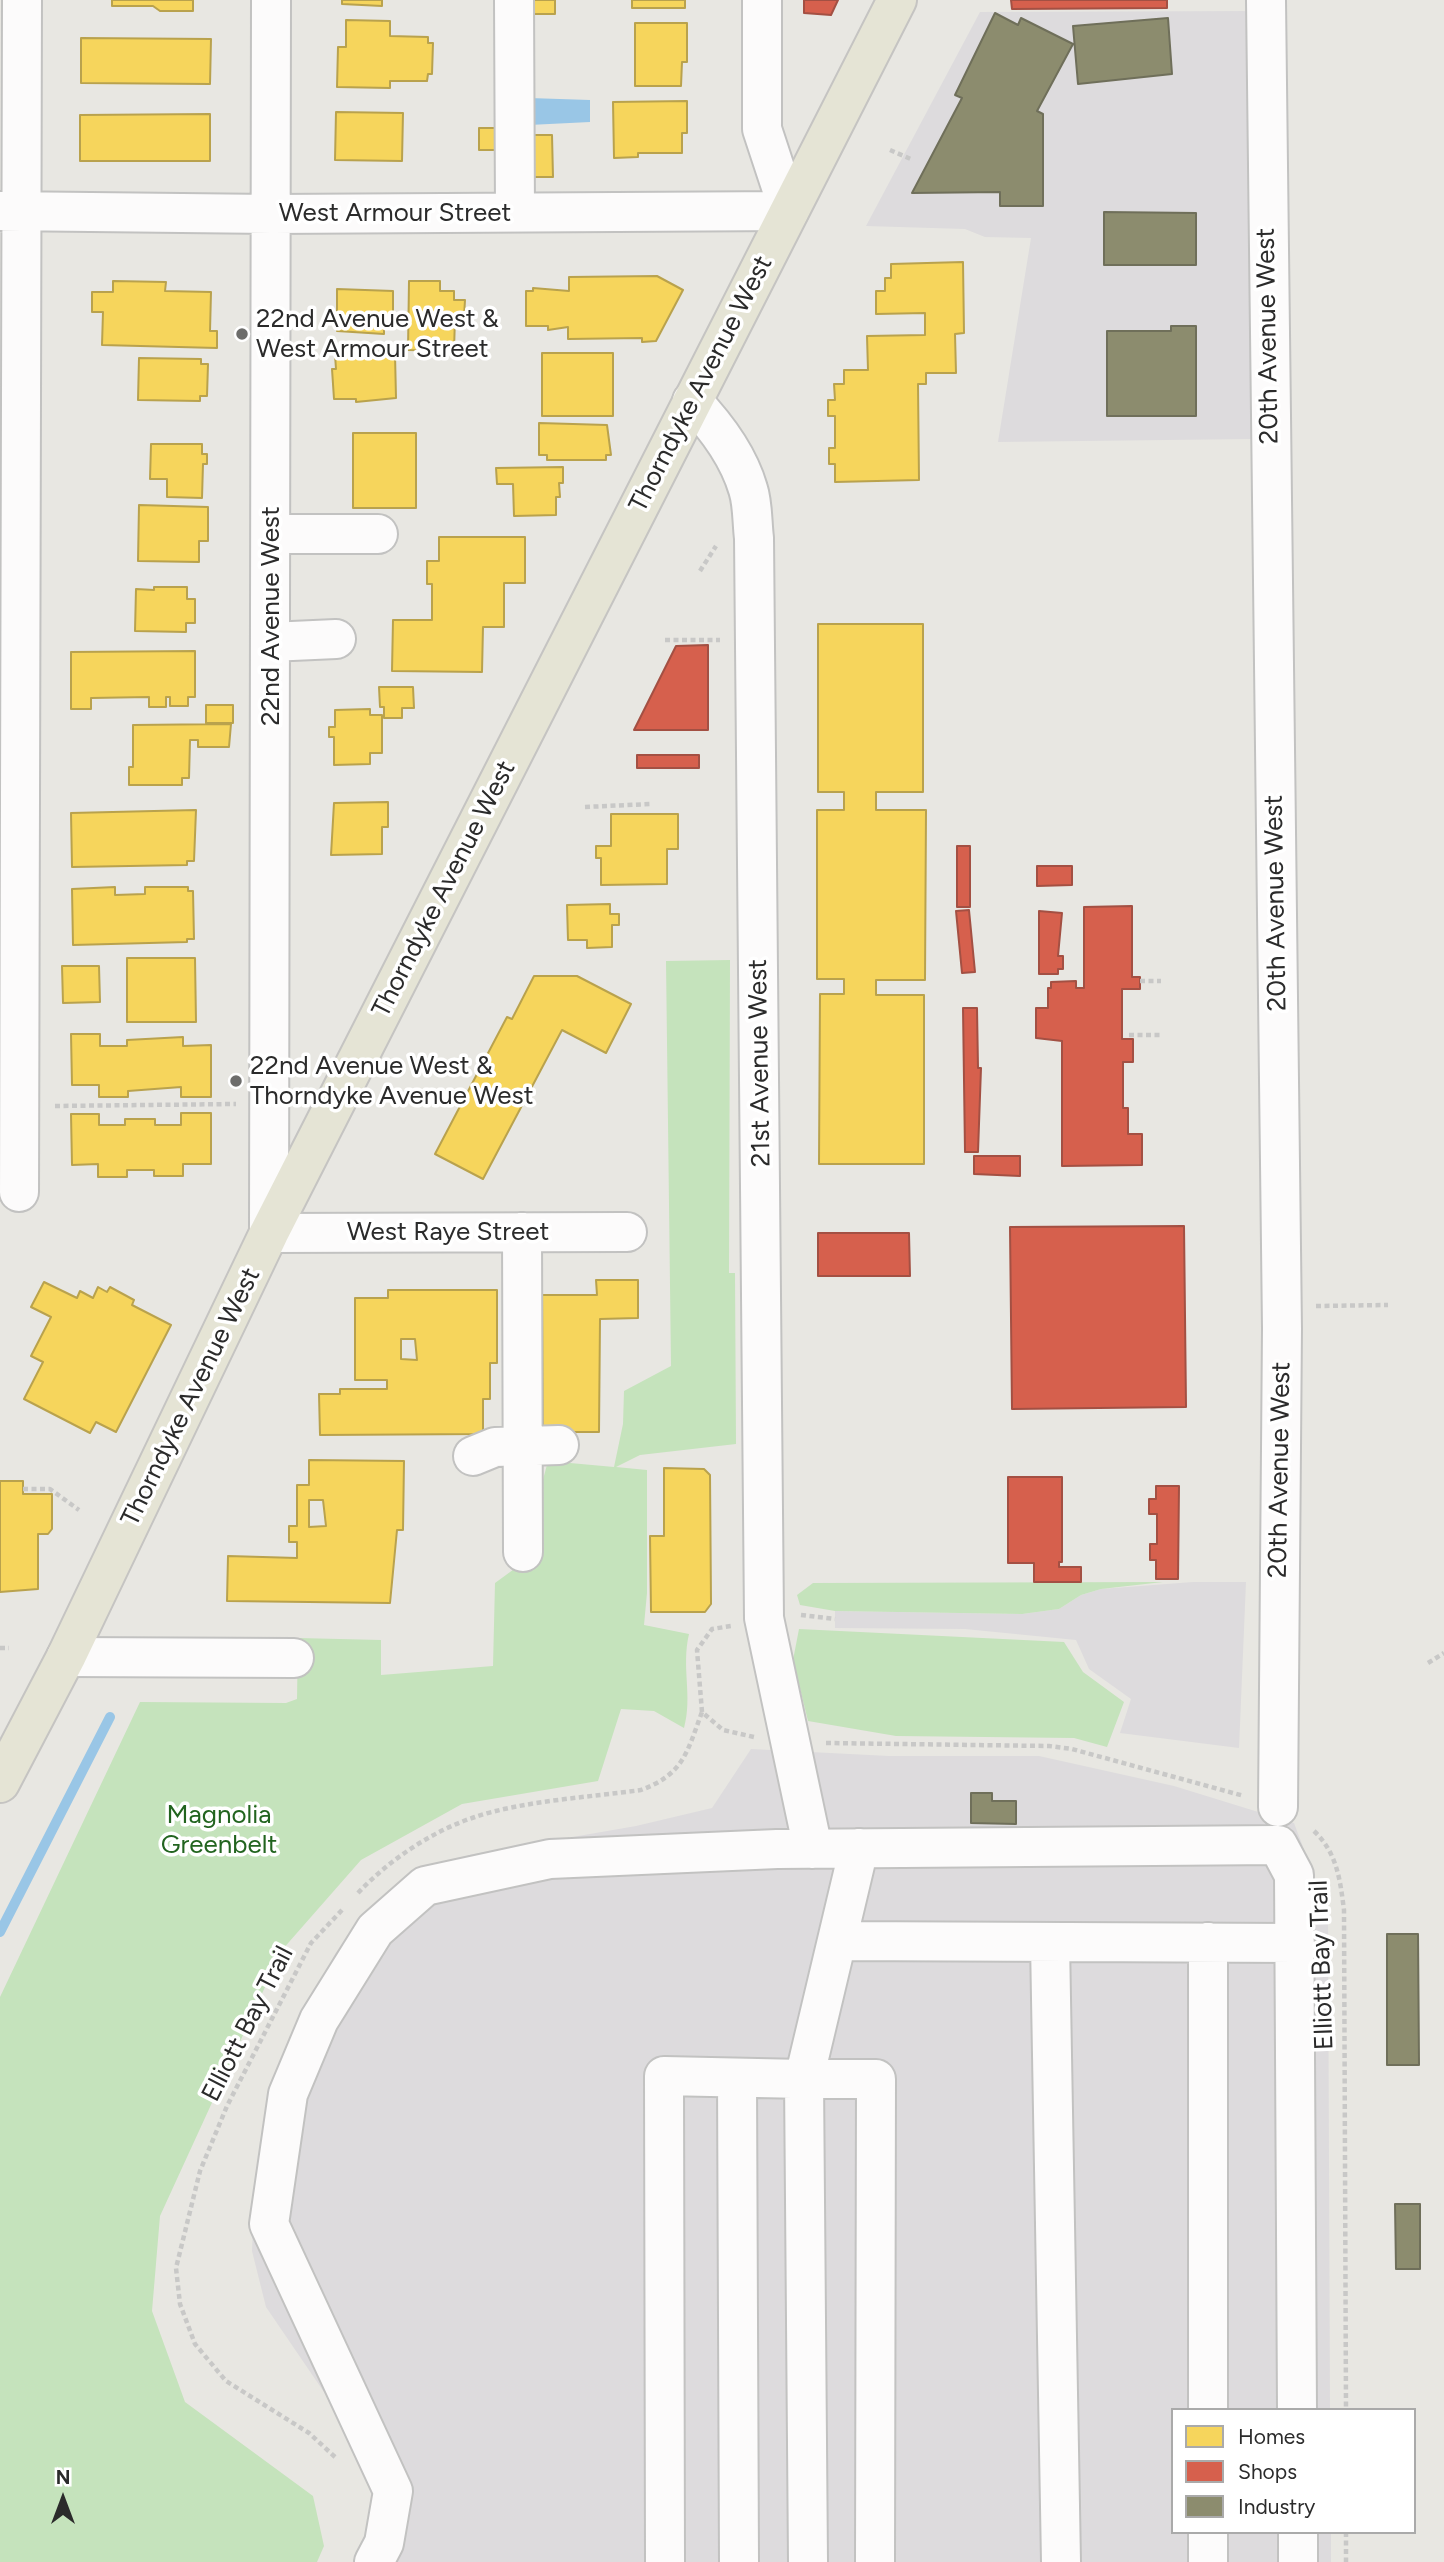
<!DOCTYPE html>
<html>
<head>
<meta charset="utf-8">
<style>
  body { margin:0 }
  #map { position:relative; width:1444px; height:2562px; overflow:hidden; background:#e8e7e2; font-family:Figtree,sans-serif }
  canvas { display:block }
  .legend { position:absolute; left:1171px; top:2408px; width:245px; height:126px; box-sizing:border-box; background:#fff; border:2px solid #aaa; margin:0; padding:9px 12px; list-style:none; font-size:21px; color:#2b2b2b }
  .legend li { display:flex; align-items:center; gap:14px; height:35px }
  .legend b { width:35px; border:2px solid #aaa }
  .north { position:absolute; left:28px; top:2464px; width:70px; height:70px; -webkit-text-stroke:5px #fff; paint-order:stroke; rotate:0deg; font-size:19px; font-weight:700; line-height:28px; text-align:center; color:#2b2b2b }
  .north::after { content:''; display:block; margin:auto; width:24px; height:32px; background:#2b2b2b; clip-path:polygon(50% 0,100% 100%,50% 72%,0 100%) }
</style>
</head>
<body>
<div id="map">
<canvas width="1444" height="2562"></canvas>
<ul class="legend">
<li><b style="height:19px;background:#f6d55c"></b>Homes</li>
<li><b style="height:19px;background:#d6604d"></b>Shops</li>
<li><b style="height:19px;background:#8c8c6e"></b>Industry</li>
</ul>
<div class="north">N</div>
</div>
<script>
const g = document.querySelector('canvas').getContext('2d');
g.lineJoin = 'round';
function fillPath(path, color) {
  g.fillStyle = color;
  g.fill(path, 'evenodd');
}
function trace(path, color, width, dash) {
  g.strokeStyle = color;
  g.lineWidth = width;
  g.lineCap = dash ? 'butt' : 'round';
  g.setLineDash(dash || []);
  g.stroke(path);
}
function drawText(font, color, halo, rows, align = 'center') {
  g.font = font + ' Figtree,sans-serif';
  g.lineWidth = 7;
  g.setLineDash([]);
  g.textBaseline = 'middle';
  g.strokeStyle = halo;
  g.fillStyle = color;
  for (const [text, x, y, turn = 0] of rows) {
    g.save();
    g.translate(x, y);
    g.rotate((+turn || 0) * Math.PI / 180);
    g.textAlign = isNaN(turn) ? turn : align;
    if (halo) g.strokeText(text, 0, 0);
    g.fillText(text, 0, 0);
    g.restore();
  }
}
const industrial = new Path2D(`
  M1254,11L1251,439L998,442L1031,238L985,237L965,229L866,226L980,12Z
  M1193,1582H1246L1239,1748L1120,1733L1131,1699L1089,1669L1076,1640L965,1629L835,1628V1611L1022,1614L1059,1609L1081,1595L1101,1589Z
  M751,1749L889,1756H1039L1174,1786L1294,1823L1328,1913L1330,2410H1173V2532H1331V2562H356L375,2506L369,2466L343,2420L266,2307L252,2251L254,2202L306,2012L335,1954L357,1922L399,1887L432,1868L469,1855L636,1826L712,1808Z`);
const green = new Path2D(`
  M730,960L729,1273H735L736,1444L640,1455L616,1467L647,1470V1593L644,1625L689,1634C681,1668 693,1696 684,1728L654,1711L621,1709L598,1781L462,1804L361,1860L282,1950L160,2216L152,2311L185,2402L313,2496L324,2546L317,2562H0V1997L140,1702L286,1703L297,1699L298,1638L381,1640V1675L493,1666L495,1583L532,1556L537,1502L548,1461L614,1467L623,1424L624,1391L671,1366L666,961Z
  M1163,1582L1101,1589L1081,1595L1059,1609L1022,1614L835,1611L800,1605L797,1595L813,1583Z
  M799,1629L1064,1642L1083,1672L1124,1702L1107,1747L1074,1738L896,1736L808,1721L793,1660Z`);
const water = new Path2D(`
  M529,98L590,100V122L529,125Z`);
const homes = new Path2D(`
  M112,0H193V11H160L153,6H112Z
  M342,0H382V6L342,4Z
  M532,0H555V14H532Z
  M632,0H685V8H632Z
  M346,20L390,21V36L428,37V43H433L432,74H428L427,81H390V88L337,87L338,47H346Z
  M635,23H687V62H682L681,86H635Z
  M81,38L211,39L210,84L81,83Z
  M687,101V133H682V153H638V157L614,158L613,102Z
  M336,112L403,113L402,161L335,160Z
  M210,114V161H80V115Z
  M479,128H505V150H479Z
  M529,135H552L553,177H531Z
  M963,262L964,333L955,334L956,373H926V384H918L919,480L835,482V464H829V448H835V416H828V400H835L834,384H844V370H868L867,336L925,335V313L876,314V291H885V278H891V264Z
  M657,276L683,290L656,341L642,342V338L568,339V327L548,330V326H526V291H533V288L569,291V277Z
  M113,281L166,282L165,291L211,292L210,331H217V348L102,345L103,312H92V292H113Z
  M409,281H440V291H454V300H465L464,317H455L454,351L408,350Z
  M337,289L393,291V329H384V334L337,331Z
  M375,351V354H395L396,398L356,402V399H334L332,369H336L335,355Z
  M542,353H613V416H542Z
  M139,358L201,359V364H208L207,396H200V401L138,400Z
  M539,423L607,425L611,455H606V460H547V455H539Z
  M353,433H416V508H353Z
  M151,444H202V454H207V464H203L202,498L167,497V479H150Z
  M563,467V483H559L560,497H556V515L514,516L513,484H497L496,468Z
  M139,505L208,507V541H199V562L138,561Z
  M439,537H525V583H504V627H483L482,672L392,671L393,620H432V584H427V561H439Z
  M154,587H187V599H195V623H186V632L135,631L136,589L154,590Z
  M818,624H923V792H876V810H926L925,980H876V995H924V1164H819L820,994H844V979H817V810H844V792H818Z
  M195,651V697H188V706H170V697H166V707H149V697L91,698V709H71V652Z
  M379,687H413L414,708H402V718H384V707H380Z
  M206,705H233V723H206Z
  M370,709V715H382V753H370V764L334,765V737H329V727H335V710Z
  M231,724L229,747H198V740H190L189,778H182V785H129V767H133V725Z
  M388,802V827H382V854L331,855L334,803Z
  M196,810L194,861H187V865L72,867L71,813Z
  M611,814H678V849H667V884L601,885V858H596V846H611Z
  M115,887V895L145,894V887H188V891H193L194,939H187V942L73,945L72,889Z
  M610,904V914H619V925H612V947L587,948V940H568L567,905Z
  M127,958H195L196,1022H127Z
  M62,966H99L100,1002L63,1003Z
  M534,976H577L631,1004L606,1053L562,1030L483,1179L435,1154L507,1017L512,1019Z
  M71,1034H100V1046H127V1040L183,1037V1046L211,1045V1097H181V1087L128,1091V1097H99V1085H72Z
  M181,1113H211V1164H183V1176H154V1170H127V1177H98V1164L72,1165L71,1114H99V1125H125V1119H155V1125H181Z
  M596,1280H638V1318L600,1319L599,1432H557L543,1439L542,1295H597Z
  M44,1282L77,1298L80,1291L93,1298L98,1287L107,1292L110,1287L134,1300L132,1305L171,1325L116,1432L96,1422L90,1433L24,1399L43,1362L31,1356L51,1317L31,1307Z
  M388,1290H497V1363H490V1399H483V1434L320,1435L319,1394H340V1389H387V1380H355V1298H388ZM401,1339H415L417,1360L401,1359Z
  M309,1460L404,1461L403,1530H397L390,1603L227,1601L228,1556L297,1558V1542H289V1526H297V1485H309ZM309,1500H323L326,1526L309,1527Z
  M664,1468L704,1469L710,1475L711,1604L705,1612H651L650,1536H664Z
  M0,1481H23V1494H52V1529L48,1534H38V1589L0,1592Z`);
const shops = new Path2D(`
  M804,0H838L831,15L804,13Z
  M1011,0H1167V8L1012,9Z
  M708,645V730H634L676,646Z
  M637,755H699V768H637Z
  M957,846H970V907H957Z
  M1037,866H1072V885L1037,886Z
  M1132,906V977H1140V989H1122V1039H1133V1062H1123V1108H1128V1134H1142V1165L1062,1166V1041L1036,1038V1008H1048V988H1051V982L1076,981V988H1084V907Z
  M969,910L975,972L962,973L956,911Z
  M1039,911L1062,913L1058,956H1063V969H1058V974H1039Z
  M963,1008H977L978,1068H981L978,1152H965Z
  M974,1156H1020V1176L974,1174Z
  M1184,1226L1186,1407L1012,1409L1010,1227Z
  M818,1233H909L910,1276H818Z
  M1008,1477H1062V1562H1059V1567H1081V1582H1034V1563H1008Z
  M1156,1486H1179L1178,1579H1156V1560H1150V1544H1157V1514H1149V1499H1156Z`);
const industry = new Path2D(`
  M995,13L1018,25L1021,18L1073,44L1037,111L1043,114V206H1000V192L912,193L962,98L955,95Z
  M1168,18L1172,74L1078,84L1073,26Z
  M1104,212L1196,213V265H1104Z
  M1171,326H1196V416H1107V331H1171Z
  M971,1793H992V1801H1016V1824L971,1823Z
  M1387,1934H1418L1419,2065H1387Z
  M1395,2204H1420V2269H1396Z`);
const stream = new Path2D(`
  M0,1932L110,1717`);
const path = new Path2D(`
  M890,150L913,160
  M700,571L716,546
  M665,640H720
  M585,807L650,804
  M1140,981H1161
  M1129,1035H1160
  M55,1106L236,1104
  M1316,1306L1388,1305
  M23,1489H50L79,1510
  M801,1615L835,1619
  M0,1648H9
  M1428,1663L1444,1653
  M702,1712L697,1650L712,1629L731,1626
  M826,1743L1049,1746L1072,1749L1244,1796
  M1314,1831C1337,1853 1340,1879 1344,1910L1346,2410
  M358,1893C389,1860 432,1831 475,1817C522,1801 591,1797 641,1790C684,1774 687,1752 702,1712L723,1730L754,1737
  M335,2457L309,2433L226,2381L195,2344L180,2304L176,2268L200,2171L227,2106L311,1943L342,1910
  M1346,2532V2562`);
const minor = new Path2D(`
  M271,0L269,1233L627,1232
  M514,0L515,212
  M1266,0L1282,1328L1278,1807
  M0,211L272,214L789,211L762,129V0
  M692,401C716,426 738,455 748,489C753,504 752,523 754,538L764,1618L813,1849
  M271,534H378
  M270,642L336,639
  M19,1192L22,0
  M522,1232L523,1552
  M473,1456L495,1447L559,1445
  M66,1657L294,1658
  M837,1941L1295,1943
  M1050,1942L1061,2562
  M1208,1942V2410
  M737,2078L739,2562
  M1208,2532V2562
  M1298,2532V2562
  M374,2562L384,2543L393,2491L269,2224L288,2094L319,2020L375,1930L425,1886L550,1859L777,1849L1278,1845L1294,1875L1297,2410
  M665,2562L664,2076L804,2079L859,1848
  M808,2562L804,2079H876L875,2562`);
const major = new Path2D(`
  M0,1783L66,1657L269,1233L897,0`);
const markers = [
  [242,334,7,"#6d6d6b"],
  [236,1081,7,"#6d6d6b"]
];
const streetNames = [
  ["West Armour Street",395,213],
  ["20th Avenue West",1268,336,-91],
  ["Thorndyke Avenue West",701,384,-63],
  ["22nd Avenue West",271,616,-90],
  ["Thorndyke Avenue West",444,889,-63],
  ["20th Avenue West",1276,903,-91],
  ["21st Avenue West",760,1063,-91],
  ["West Raye Street",448,1232],
  ["Thorndyke Avenue West",191,1397,-64],
  ["20th Avenue West",1280,1470,-89],
  ["Elliott Bay Trail",1322,1965,-92],
  ["Elliott Bay Trail",248,2024,-63]
];
const poiNames = [
  ["22nd Avenue West &",256,319],
  ["West Armour Street",256,349],
  ["22nd Avenue West &",250,1066],
  ["Thorndyke Avenue West",250,1096]
];
const parkNames = [
  ["Magnolia",219,1815],
  ["Greenbelt",219,1845]
];
fillPath(industrial, '#dddbdd');
fillPath(green, '#c5e3bc');
fillPath(water, '#99c6e6');
fillPath(homes, '#f6d55c');
trace(homes, '#b9a24d', 2);
fillPath(shops, '#d6604d');
trace(shops, '#a35043', 2);
fillPath(industry, '#8c8c6e');
trace(industry, '#6f6f5a', 2);
trace(stream, '#99c6e6', 10);
trace(minor, '#c2c2c1', 42);
trace(major, '#c5c4c2', 42);
trace(path, '#c8c8c7', 4.5, [5, 3.5]);
trace(minor, '#fcfbfb', 38);
trace(major, '#e5e4d5', 38);
for (const [x, y, r, color] of markers) {
  const dot = new Path2D();
  dot.arc(x, y, r, 0, 2 * Math.PI);
  g.fillStyle = color;
  g.fill(dot);
  trace(dot, '#fff', 2.5);
}
drawText('26px', '#2b2b2b', '#fff', streetNames);
drawText('26px', '#2b2b2b', '#fff', poiNames, 'left');
drawText('26px', '#22641f', '#fff', parkNames);
</script>
</body>
</html>
